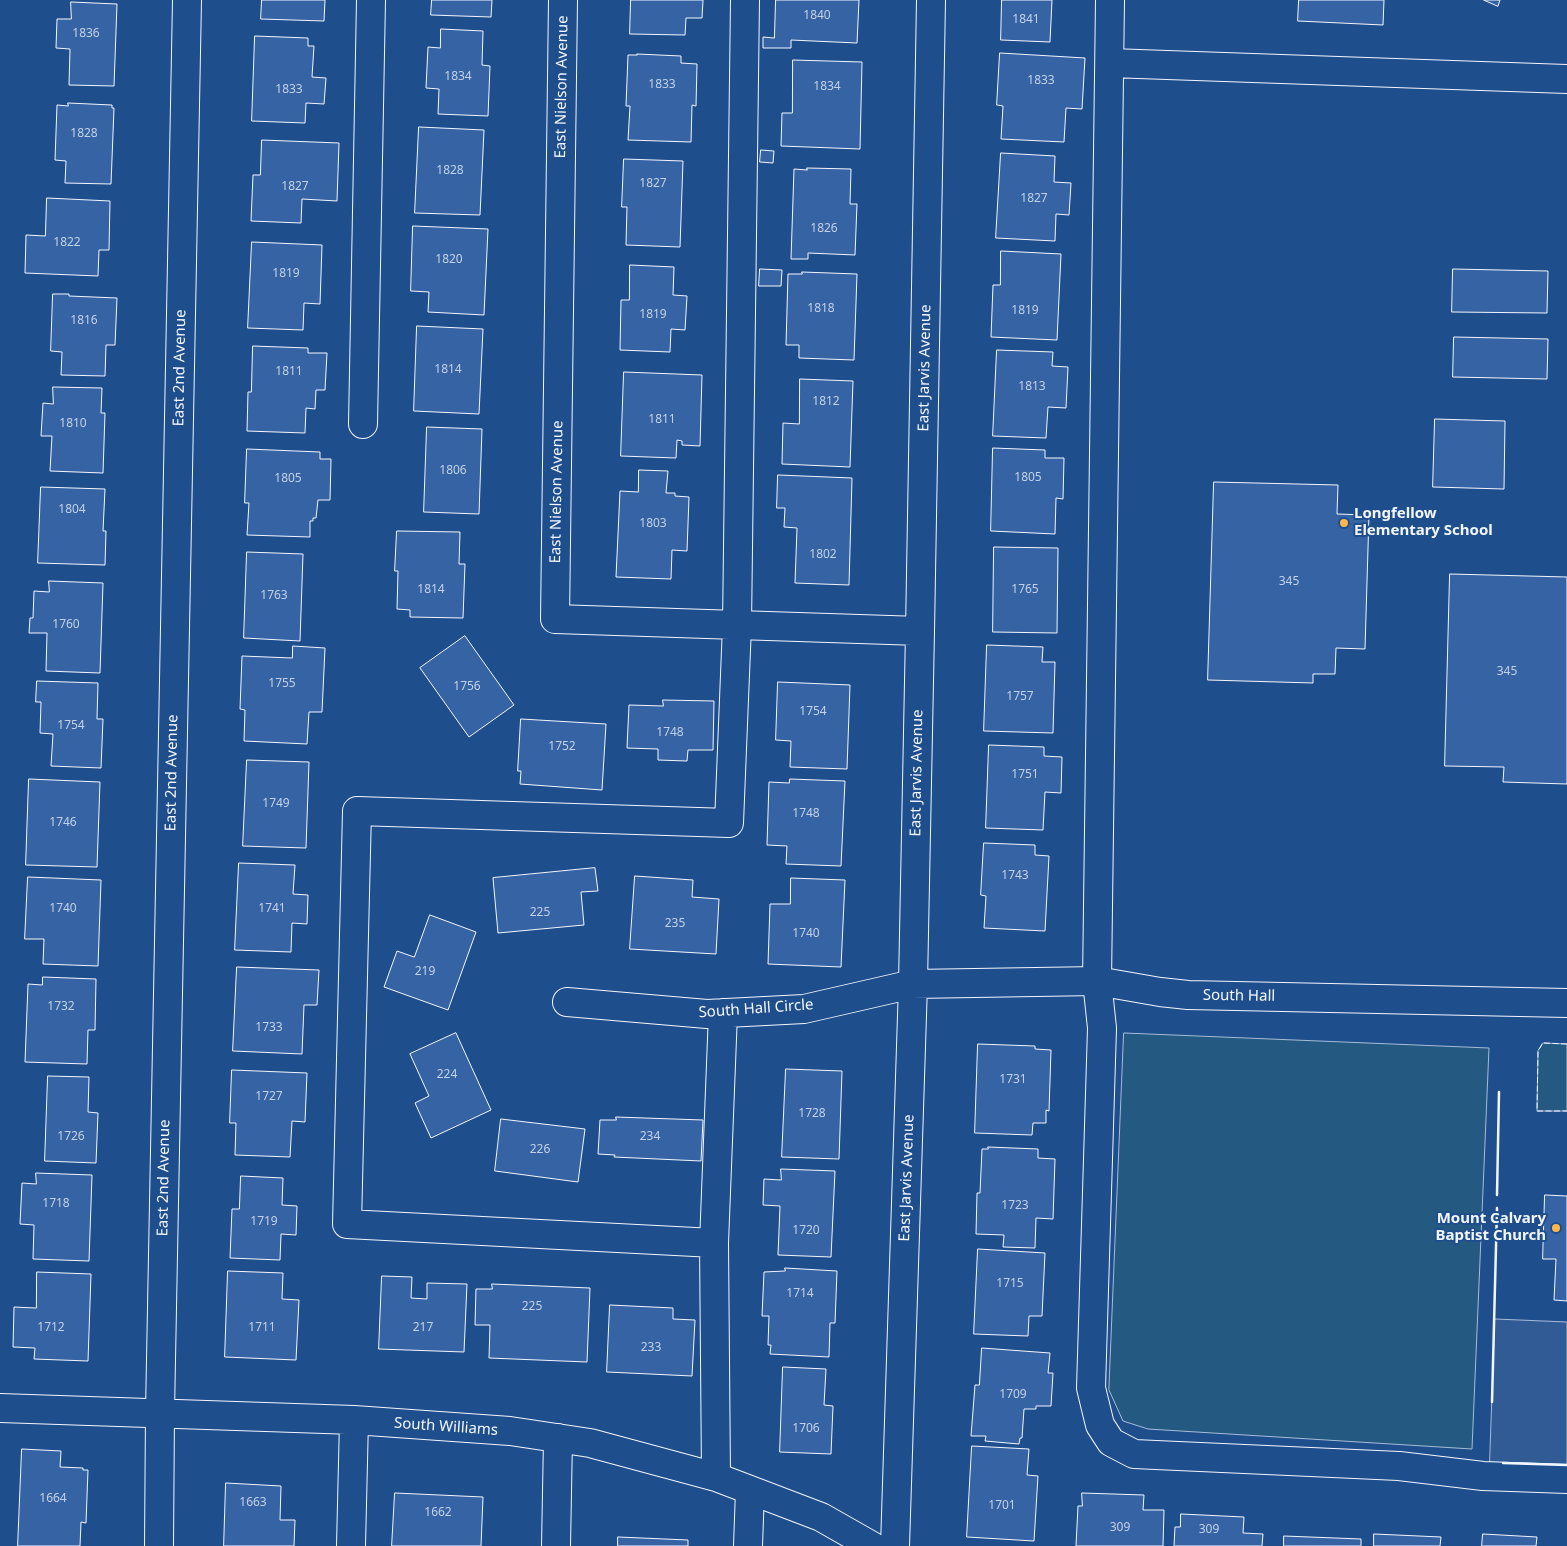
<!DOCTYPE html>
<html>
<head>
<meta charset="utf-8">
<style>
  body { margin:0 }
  canvas { display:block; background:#1f4e8c }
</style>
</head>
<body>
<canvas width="1567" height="1546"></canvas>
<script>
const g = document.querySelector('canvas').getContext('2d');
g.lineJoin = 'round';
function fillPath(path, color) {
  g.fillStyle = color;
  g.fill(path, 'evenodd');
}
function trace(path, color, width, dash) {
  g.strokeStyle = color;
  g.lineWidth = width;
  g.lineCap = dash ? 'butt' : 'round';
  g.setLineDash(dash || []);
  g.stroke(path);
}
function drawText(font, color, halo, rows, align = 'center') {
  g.font = font + ' "Noto Sans",sans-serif';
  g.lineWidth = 4;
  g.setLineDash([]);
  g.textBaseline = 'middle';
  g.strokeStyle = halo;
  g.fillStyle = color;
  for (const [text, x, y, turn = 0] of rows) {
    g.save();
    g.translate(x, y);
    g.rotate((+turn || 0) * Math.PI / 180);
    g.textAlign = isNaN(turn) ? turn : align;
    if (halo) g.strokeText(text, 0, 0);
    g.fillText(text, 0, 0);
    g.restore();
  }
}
const green = new Path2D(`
  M1124,1033L1489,1048L1472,1449L1148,1429L1123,1421L1109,1390Z
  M1543,1043L1567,1044V1111H1537L1538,1051Z`);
const parking = new Path2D(`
  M1495,1319L1567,1322V1465L1490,1462Z`);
const building = new Path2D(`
  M262,0H325L324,21L261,19Z
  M432,0H492L491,17L431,15Z
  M631,0H703L702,18H686L685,35L630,34Z
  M776,0H859L857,43L791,40V48H763V37L774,38Z
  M1002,0H1052L1050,42L1001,40Z
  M1299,0H1384L1383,25L1298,21Z
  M1484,0H1500L1498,6Z
  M71,2L117,4L114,86L69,85L70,49L56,48L57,19H71Z
  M441,29L483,31L482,65L490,66L488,116L438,114L439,89L426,88L428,47L440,48Z
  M255,36L308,38V46H314L312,77L326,78L324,104L306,103L305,123L252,121Z
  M1000,53L1085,58L1082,109L1066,108L1064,142L1001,139L1003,106L997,105Z
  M637,54L681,56V63L697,64L696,106L692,105L691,142L628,140L630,106H626L628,55H637Z
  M793,60L862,62L860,149L781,146L782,113H792Z
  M68,103L112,105V108H114L111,184L65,183L66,161L55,160L57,105L68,106Z
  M419,127L484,130L480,215L415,213Z
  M262,140L339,143L337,201L302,199L301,223L251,221L253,175H260Z
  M761,150L774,151L773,163L760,162Z
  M1001,153L1055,156L1054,182L1071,183L1069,215L1056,214L1055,241L996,238Z
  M624,159L683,161L680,247L626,245L627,207H622Z
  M807,168L851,169L850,204H857L855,255L808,253V259H791L794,169L807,170Z
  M47,198L110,201L109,250H99L98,276L25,273L26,235L45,236Z
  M413,226L488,229L484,315L428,312L429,292L411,291Z
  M252,242L322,245L320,304L304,303L303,330L248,328Z
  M1001,251L1061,254L1057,340L991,337L993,285H1000Z
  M630,265L674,267L673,295L687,296L685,330L671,329L670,352L620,350L621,300H629Z
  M760,269L782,270L781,286H759Z
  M1453,269L1548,271L1547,313L1452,312Z
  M802,272L857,274L854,360L799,358V345H786L788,274H802Z
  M53,294H69V296L117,298L115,345H106L105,376L61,375L62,352L51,351Z
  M417,326L483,329L479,414L414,411Z
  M1454,337L1548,339L1547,379L1453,377Z
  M253,346L308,348V353H327L325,390H316L315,409L306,408L305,433L247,431L248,392H251Z
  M997,350L1053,352L1052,366L1068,367L1066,408L1048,407L1046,438L993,436Z
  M624,372L702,375L700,446L682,445V441L677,440L676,458L621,456Z
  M800,379L853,381L850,467L782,464L783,423L799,424Z
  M53,387L102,388L101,413H105L103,473L50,471L52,436H41L43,403L53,404Z
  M1435,419L1505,421L1504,489L1433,487Z
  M427,427L482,429L479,514L424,512Z
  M993,448L1045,450V458H1064L1063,499L1056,498L1055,534L991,531Z
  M247,449L320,452V459H331L330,500H318L316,518H313V521H310V537L247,535L249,503H245Z
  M639,470L668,471L666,493H675V496L689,497L687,551L672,550L671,579L616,577L620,491L638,492Z
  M778,475L852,478L849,585L795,583L797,528L784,527L785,508H777Z
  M1214,482L1338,485L1337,514L1369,515L1365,649L1336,648L1335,674H1313V683L1208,680Z
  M41,487L105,489L103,531H106L105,565L38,563Z
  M397,531L460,532L459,564H465L463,618L410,617V610L397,609L398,571H395Z
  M994,547L1058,548L1057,633L993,632Z
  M247,552L303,554L300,641L244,638Z
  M1450,574L1567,577V784L1503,782L1504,767L1445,766Z
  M49,581L103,583L100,673L46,671L47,633H29L30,618H33L34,591L49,592Z
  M465,636L514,705L469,737L420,668Z
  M987,645L1043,647L1042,662H1055L1053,733L984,731Z
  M293,646L325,648L322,712H309L307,744L244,741L245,710L240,709L242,656L292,658Z
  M37,681L98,683L97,719H103L101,768L51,766L53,734L40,733L41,702H36Z
  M778,682L850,685L847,769L790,767L791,741L776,740Z
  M663,700L714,701L713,750H688L687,761L658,760V749L627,748L629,705L663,706Z
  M521,719L606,724L602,790L520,784L521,771H518Z
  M989,745L1044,747V756L1062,757L1061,793L1045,792L1043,830L986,828Z
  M247,760L309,762L306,848L243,846Z
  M29,779L100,782L97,867L26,865Z
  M790,779L845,781L841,866L786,864L787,846L767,845L769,782L789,783Z
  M984,843L1035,845V855L1049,856L1045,931L984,928L986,896L981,895Z
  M239,863L295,865L293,894L308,895L307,924L292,923L291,952L235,950Z
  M595,868L598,891L581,892L584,925L498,933L493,878Z
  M635,876L693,880L692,897L719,899L716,954L630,949Z
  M28,877L101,880L98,966L43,964L44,939H25Z
  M791,878L845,880L841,967L768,964L770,904H790Z
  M430,915L476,932L448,1010L384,987L397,951L414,957Z
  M237,967L319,970L317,1005H304L302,1054L233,1051Z
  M43,977L96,979L95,1030H88L87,1064L25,1062L28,984L42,985Z
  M456,1033L491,1110L431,1138L415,1103L429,1096L410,1054Z
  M978,1044L1035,1046V1049L1051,1050L1049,1111L1046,1110V1123H1033L1032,1135L975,1133Z
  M786,1069L842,1071L839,1159L782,1157Z
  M232,1070L307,1073L305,1122L292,1121L290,1157L235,1155L236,1123H230Z
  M48,1076L89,1077L88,1112L98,1113L96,1163L45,1161Z
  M616,1117L703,1120L701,1161L614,1157L615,1155L598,1154L600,1120H616Z
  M501,1119L585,1129L578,1182L495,1171Z
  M988,1147L1038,1149V1158L1055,1159L1053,1219L1036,1218L1035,1248L1003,1247L1004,1235L976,1234L977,1193H980L982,1149H988Z
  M781,1169L835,1171L831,1257L778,1255L780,1206L763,1205L764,1179L781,1180Z
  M36,1173L92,1175L89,1261L33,1259L34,1225L20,1224L22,1183L36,1184Z
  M241,1176L283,1178L282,1205L297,1206L296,1235L281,1234L280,1260L230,1258L232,1209H239Z
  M1545,1195L1567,1196V1301L1554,1300L1556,1259H1543Z
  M978,1249L1045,1253L1042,1316H1029L1028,1336L974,1334Z
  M785,1268L837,1271L835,1323H830L829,1357L770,1354L771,1345H768L769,1316H762L764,1272L785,1271Z
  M228,1271L283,1273L282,1299L299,1300L296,1360L225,1357Z
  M37,1272L91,1274L88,1361L34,1359L35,1348L13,1347L14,1307L36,1308Z
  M382,1276L412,1277L411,1298L427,1299V1283L467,1284L464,1352L379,1349Z
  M492,1284L590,1288L587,1362L489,1358L490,1325H475L476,1289H492Z
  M610,1305L673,1308V1319L695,1320L692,1376L607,1372Z
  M982,1348L1050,1353L1048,1373H1053L1051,1406H1036V1409H1024L1022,1438H1020L1019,1444L985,1441L986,1436H971L975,1385H979Z
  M783,1367L826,1369L824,1405L833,1406L831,1454L780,1452Z
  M972,1446L1029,1449L1027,1475L1038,1476L1034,1541L967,1537Z
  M22,1449L61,1451L60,1467L83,1468V1470H88L86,1523L81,1522L80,1546H18Z
  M226,1483L281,1486L280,1520H295L294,1546H224Z
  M395,1493L483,1497L481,1546H392Z
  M1082,1493L1144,1495L1143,1510H1164L1163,1546H1076L1078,1506H1082Z
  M1181,1514L1244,1517L1243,1533L1263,1534L1262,1546H1174L1175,1527H1180Z
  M1374,1534L1441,1537L1440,1546H1374Z
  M1483,1534L1537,1537L1536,1546H1482Z
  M1284,1536L1361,1539V1546H1284Z
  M618,1537L688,1540V1546H618Z`);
const minor = new Path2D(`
  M563,0L555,619L920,631
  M1110,0L1097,981L1102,1028L1091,1388L1100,1425L1111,1442L1134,1454L1399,1466L1483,1476L1567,1479
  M1110,63L1567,79
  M363,424L371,0
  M567,1002L707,1014L804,1009L913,984L1097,981L1160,992L1188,995L1567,1003
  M714,1243L347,1224L357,811L729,823L737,625L745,0
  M0,1408L354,1420L510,1431L590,1443L716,1477L821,1517L872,1546
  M716,1477L714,1243L723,1013
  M159,1546L160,1412L187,0
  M351,1546L354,1420
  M556,1546L558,1438
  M748,1546L750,1490
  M895,1546L913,984L920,631L931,0`);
const fence = new Path2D(`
  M1567,1044L1543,1043L1538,1051L1537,1111H1567`);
const wall = new Path2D(`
  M1497,1195L1499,1092
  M1492,1402L1497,1208
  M1503,1463L1567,1465`);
const markers = [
  [1344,523,5,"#ffb74d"],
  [1556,1228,5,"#ffb74d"]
];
const numberNames = [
  ["1840",817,16],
  ["1841",1026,20],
  ["1836",86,34],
  ["1834",458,77],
  ["1833",1041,81],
  ["1833",662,85],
  ["1834",827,87],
  ["1833",289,90],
  ["1828",84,134],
  ["1828",450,171],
  ["1827",653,184],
  ["1827",295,187],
  ["1827",1034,199],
  ["1826",824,229],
  ["1822",67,243],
  ["1820",449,260],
  ["1819",286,274],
  ["1818",821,309],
  ["1819",1025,311],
  ["1819",653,315],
  ["1816",84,321],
  ["1814",448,370],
  ["1811",289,372],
  ["1813",1032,387],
  ["1812",826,402],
  ["1811",662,420],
  ["1810",73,424],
  ["1806",453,471],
  ["1805",1028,478],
  ["1805",288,479],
  ["1804",72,510],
  ["1803",653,524],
  ["1802",823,555],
  ["345",1289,582],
  ["1814",431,590],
  ["1765",1025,590],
  ["1763",274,596],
  ["1760",66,625],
  ["345",1507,672],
  ["1755",282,684],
  ["1756",467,687],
  ["1757",1020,697],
  ["1754",813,712],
  ["1754",71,726],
  ["1748",670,733],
  ["1752",562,747],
  ["1751",1025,775],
  ["1749",276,804],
  ["1748",806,814],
  ["1746",63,823],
  ["1743",1015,876],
  ["1740",63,909],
  ["1741",272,909],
  ["225",540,913],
  ["235",675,924],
  ["1740",806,934],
  ["219",425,972],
  ["1732",61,1007],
  ["1733",269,1028],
  ["224",447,1075],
  ["1731",1013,1080],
  ["1727",269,1097],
  ["1728",812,1114],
  ["1726",71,1137],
  ["234",650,1137],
  ["226",540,1150],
  ["1718",56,1204],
  ["1723",1015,1206],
  ["1719",264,1222],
  ["1720",806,1231],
  ["1715",1010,1284],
  ["1714",800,1294],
  ["225",532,1307],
  ["1712",51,1328],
  ["1711",262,1328],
  ["217",423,1328],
  ["233",651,1348],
  ["1709",1013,1395],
  ["1706",806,1429],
  ["1664",53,1499],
  ["1663",253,1503],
  ["1701",1002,1506],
  ["1662",438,1513],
  ["309",1120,1528],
  ["309",1209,1530]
];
const streetNames = [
  ["East Nielson Avenue",562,87,-89],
  ["East 2nd Avenue",180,368,-89],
  ["East Jarvis Avenue",925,368,-89],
  ["East Nielson Avenue",557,492,-89],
  ["East 2nd Avenue",172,773,-89],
  ["East Jarvis Avenue",917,773,-89],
  ["South Hall",1239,996,1],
  ["South Hall Circle",756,1009,-4],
  ["East 2nd Avenue",164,1178,-89],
  ["East Jarvis Avenue",907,1178,-88],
  ["South Williams",446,1427,4]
];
const poiNames = [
  ["Longfellow",1354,514],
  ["Elementary School",1354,531],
  ["Mount Calvary",1546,1219,"right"],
  ["Baptist Church",1546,1236,"right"]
];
fillPath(green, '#245a82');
trace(green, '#a8bbd7', 1);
fillPath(parking, '#305b95');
trace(parking, '#a8bbd7', 1);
fillPath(building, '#3563a3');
trace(building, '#f2f6ff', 1);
trace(minor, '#f2f6ff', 30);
trace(minor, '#1f4e8c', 28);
trace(fence, '#f2f6ff', 1, [6, 2.5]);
trace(wall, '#f2f6ff', 2.5);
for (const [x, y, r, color] of markers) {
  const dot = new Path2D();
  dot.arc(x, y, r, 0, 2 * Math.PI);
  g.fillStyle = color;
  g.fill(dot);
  trace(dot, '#1f4e8c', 2);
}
drawText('12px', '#c3d1e8', null, numberNames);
drawText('15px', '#f2f6ff', '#1f4e8c', streetNames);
drawText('bold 15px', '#f2f6ff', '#1f4e8c', poiNames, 'left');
</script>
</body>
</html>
